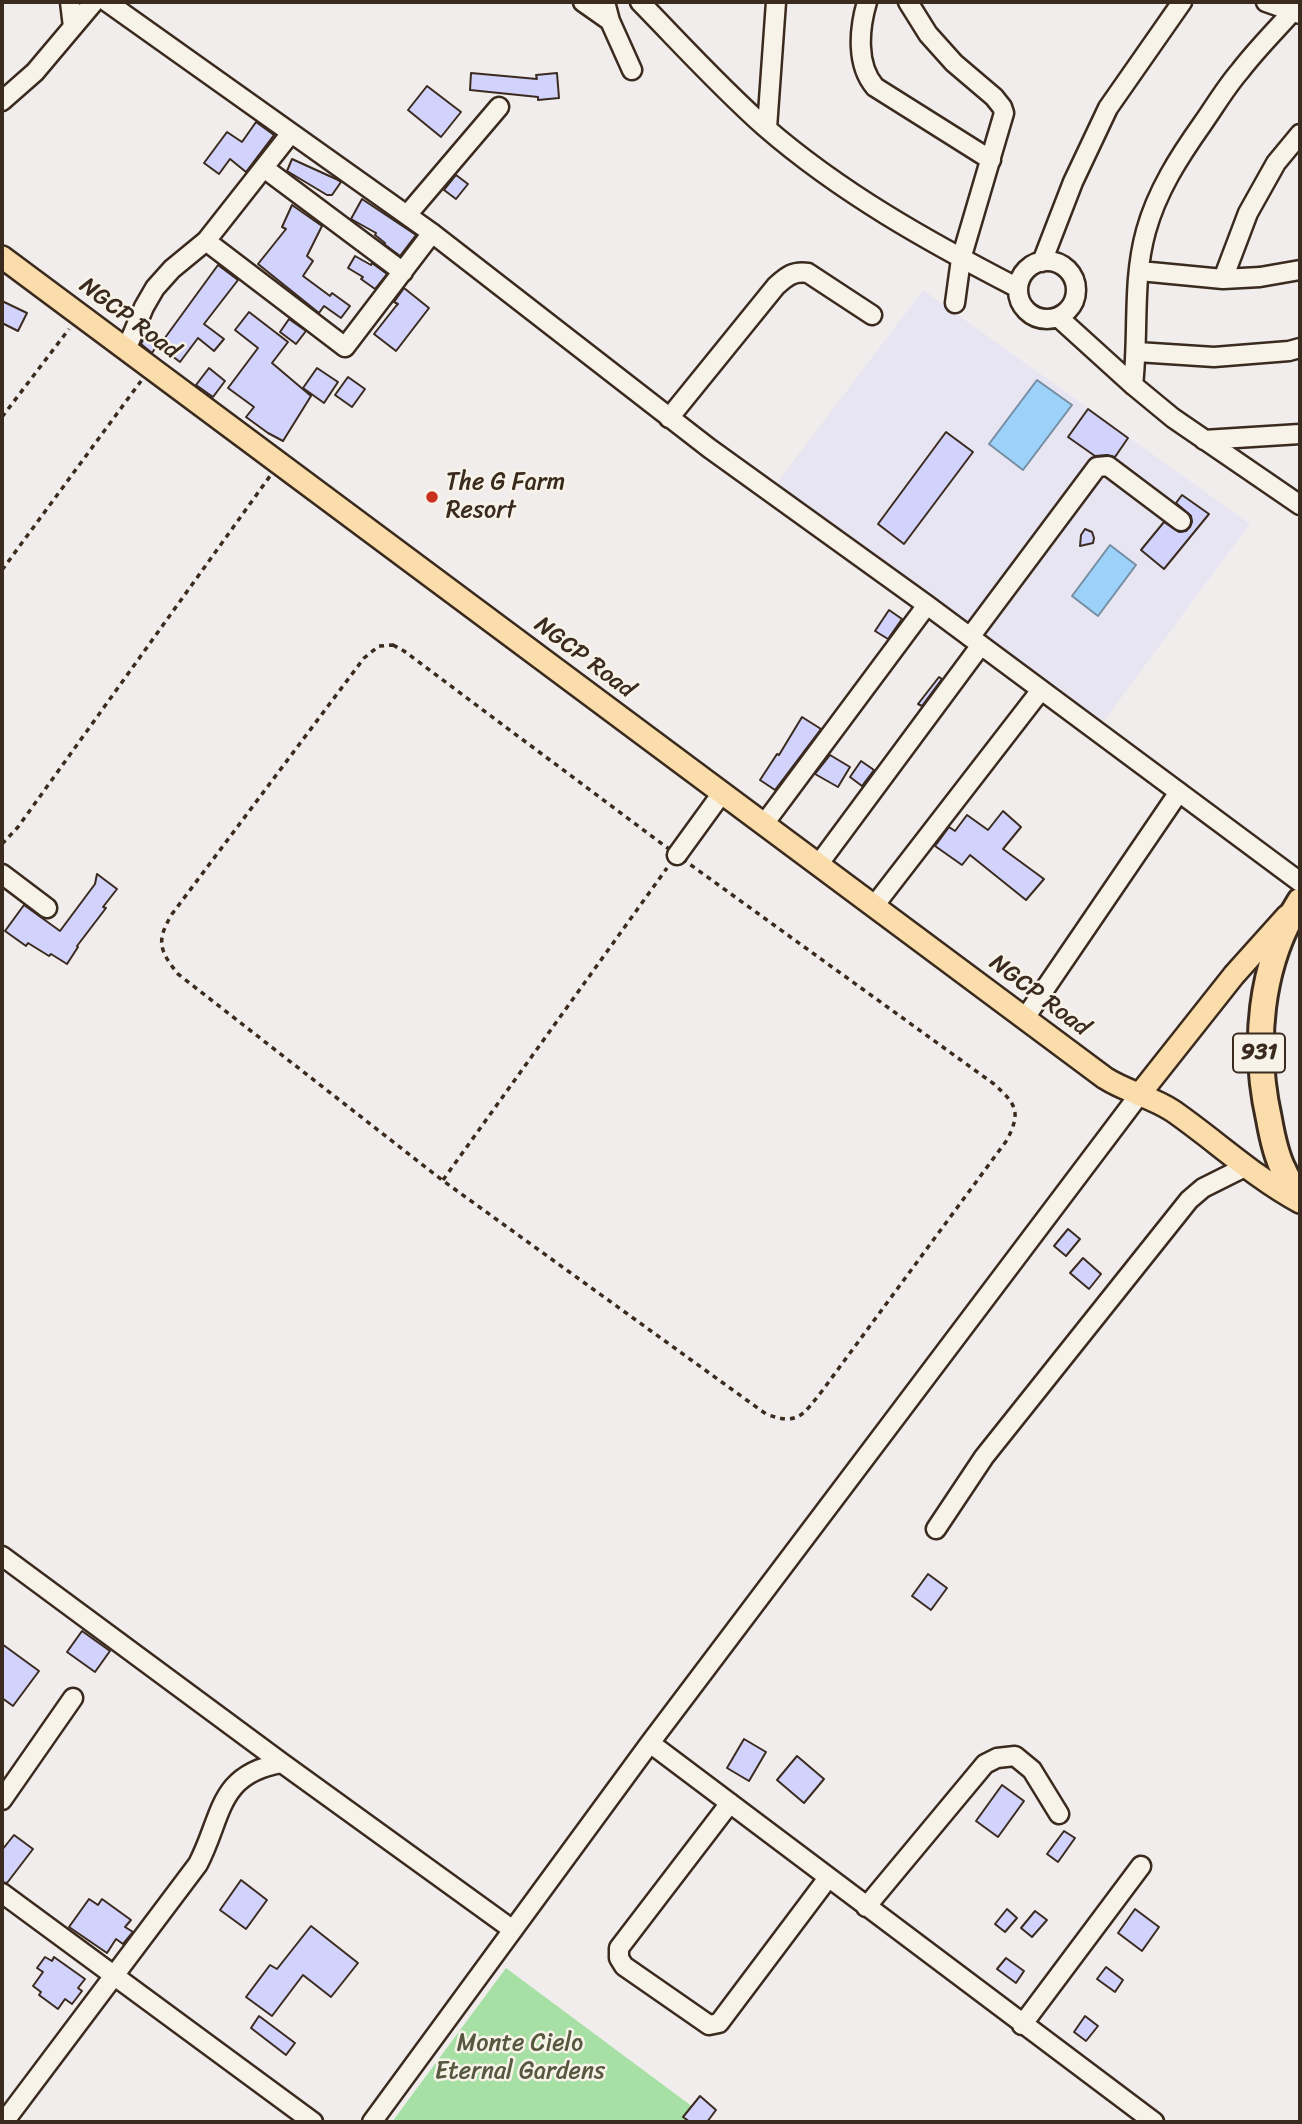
<!DOCTYPE html>
<html>
<head>
<meta charset="utf-8">
<style>
  body { margin:0 }
  #map { position:relative; width:1302px; height:2124px; overflow:hidden; background:#f0edec; font-family:Sriracha,sans-serif }
  canvas { display:block }
  .frame { position:absolute; inset:0; border:4px solid #3b2a1e; pointer-events:none }
</style>
</head>
<body>
<div id="map">
<canvas width="1302" height="2124"></canvas>
<div class="frame"></div>
</div>
<script>
const g = document.querySelector('canvas').getContext('2d');
g.lineJoin = 'round';
function fillPath(path, color) {
  g.fillStyle = color;
  g.fill(path, 'evenodd');
}
function trace(path, color, width, dash) {
  g.strokeStyle = color;
  g.lineWidth = width;
  g.lineCap = dash ? 'butt' : 'round';
  g.setLineDash(dash || []);
  g.stroke(path);
}
function drawText(font, color, halo, rows, align = 'center') {
  g.font = font + ' Sriracha,sans-serif';
  g.lineWidth = 5;
  g.setLineDash([]);
  g.textBaseline = 'middle';
  g.strokeStyle = halo;
  g.fillStyle = color;
  for (const [text, x, y, turn = 0] of rows) {
    g.save();
    g.translate(x, y);
    g.rotate((+turn || 0) * Math.PI / 180);
    g.textAlign = isNaN(turn) ? turn : align;
    if (halo) g.strokeText(text, 0, 0);
    g.fillText(text, 0, 0);
    g.restore();
  }
}
const built = new Path2D(`
  M923,290L1250,524L1100,726L777,483Z`);
const green = new Path2D(`
  M506,1968L713,2122H392Z`);
const water = new Path2D(`
  M1037,380L1072,405L1023,470L989,444Z
  M1110,545L1136,565L1098,616L1072,596Z`);
const building = new Path2D(`
  M471,73L537,79L536,75L557,73L559,98L538,100V97L470,90Z
  M427,86L461,112L441,137L408,110Z
  M256,122L274,135L246,172L230,159L219,174L204,163L227,132L242,142Z
  M292,159L336,179L341,182L332,195H327L287,171Z
  M456,175L468,184L456,199L444,190Z
  M362,199L416,235L400,256L384,244L385,243L375,235L376,233L351,219Z
  M292,205L322,226L307,256L313,261L303,276L330,296L332,293L350,306L341,318L324,306L319,313L258,264L286,229L282,227Z
  M355,256L371,265L372,263L387,274L375,289L361,279L363,277L348,268Z
  M218,265L238,280L204,324L224,339L214,351L198,338L180,362L159,346Z
  M404,288L429,308L396,351L374,334L396,306L398,304L394,302Z
  M2,301L27,313L18,331L2,323Z
  M249,312L288,342L272,363L311,396L283,441L268,433L246,417L254,407L228,388L258,348L235,330Z
  M289,319L306,331L296,344L280,332Z
  M147,332L160,341L152,353L141,344Z
  M209,368L225,381L213,397L196,385Z
  M317,368L338,382L324,403L303,388Z
  M348,377L365,389L352,407L335,395Z
  M1088,409L1128,438L1115,457L1107,455L1095,456L1068,437Z
  M946,432L973,452L904,544L878,524Z
  M1182,495L1209,514L1164,569L1141,550L1164,522L1179,532L1186,531L1190,527L1192,522L1191,516L1176,503Z
  M1085,529L1092,532L1094,538L1093,543L1080,546L1081,535Z
  M889,610L902,619L888,639L875,631Z
  M939,677L942,679L922,706L918,704Z
  M802,717L821,729L775,790L760,780L777,754L779,755Z
  M830,755L850,767L838,787L815,774Z
  M861,761L874,770L862,786L850,777Z
  M1003,811L1021,827L1003,849L1044,879L1026,900L970,855L962,865L935,846L949,827L955,831L967,815L988,830Z
  M97,874L117,889L103,907L106,908L77,946L78,947L67,964L51,954L49,956L28,943L26,946L5,931L24,905L60,931L95,884Z
  M1068,1229L1080,1239L1066,1256L1054,1246Z
  M1083,1258L1101,1274L1089,1289L1070,1273Z
  M928,1574L947,1588L931,1610L912,1596Z
  M82,1631L110,1651L95,1672L67,1652Z
  M2,1644L39,1671L13,1706L2,1698Z
  M744,1739L766,1752L749,1781L727,1768Z
  M797,1756L824,1779L804,1803L777,1780Z
  M1002,1785L1024,1801L998,1837L976,1821Z
  M1064,1831L1075,1838L1058,1862L1047,1854Z
  M14,1835L33,1849L7,1883L2,1882V1850Z
  M241,1880L267,1900L246,1929L220,1910Z
  M89,1899L98,1905L102,1899L131,1920L125,1927L133,1932L123,1944L116,1939L107,1953L69,1927Z
  M1007,1909L1017,1918L1005,1932L995,1924Z
  M1135,1909L1159,1927L1142,1951L1118,1933Z
  M1035,1911L1047,1920L1032,1937L1021,1928Z
  M311,1926L358,1963L331,1997L303,1975L272,2016L246,1997L270,1965L277,1969Z
  M45,1957L52,1961L54,1957L85,1979L78,1988L82,1991L72,2004L65,1999L58,2009L39,1995L41,1992L33,1986L43,1972L37,1968Z
  M1006,1958L1024,1971L1016,1983L997,1969Z
  M1106,1967L1123,1980L1115,1992L1097,1979Z
  M259,2016L295,2043L286,2055L251,2028Z
  M1085,2016L1098,2026L1086,2041L1074,2032Z
  M700,2096L716,2110L707,2122H690L683,2117Z`);
const path = new Path2D(`
  M2,417L69,329
  M2,570L141,381
  M393,645L404,651L677,855L994,1084C1017,1105 1021,1112 1007,1140L822,1391C803,1415 798,1426 766,1414L442,1180L178,974C159,950 156,941 172,914L364,658L379,646Z
  M2,844L18,827L270,476
  M443,1180L667,868`);
const minor = new Path2D(`
  M70,2L73,27
  M107,2L432,233L709,448L927,605L1300,882
  M583,2L610,21
  M605,2L610,21L632,70
  M640,2C681,44 721,88 765,127C841,193 929,242 1018,288
  M867,2C859,29 856,65 875,87L991,160
  M908,2L928,34L954,63L994,97L1002,107L1004,113L961,259L955,303
  M1266,2L1300,14
  M2,101L35,72L94,2
  M767,128L776,2
  M264,168L403,272
  M407,215L499,107
  M206,241L345,347L432,233
  M1018 290a29 29 0 1 1 58 0a29 29 0 1 1-58 0Z
  M1042,262L1073,182L1108,108L1182,2
  M1140,271L1223,279L1260,277L1300,270
  M1223,279L1248,213L1276,163L1300,134
  M1058,317L1133,385L1173,418L1300,505
  M126,350L144,307L155,288L172,269L206,241L291,133
  M1137,352L1214,357L1289,351L1300,348
  M1133,385C1139,334 1132,281 1146,231C1157,191 1179,157 1203,123C1215,106 1226,87 1240,71C1256,50 1275,31 1293,11
  M669,418L776,286C787,276 793,271 808,273L872,315
  M1204,440L1300,434
  M970,637L1097,467L1108,466L1181,521
  M764,824L927,605
  M677,855L722,793
  M818,865L981,645
  M2,874L47,908
  M874,906L1041,690
  M1025,1018L1179,792
  M936,1529L984,1457L1189,1200L1203,1188L1245,1167
  M2,1556L282,1763L513,1930
  M650,1743L1154,2122
  M2,1800L73,1698
  M730,1803L619,1948V1958L624,1966L709,2025L719,2023L828,1878
  M2,1893L313,2122
  M866,1907L985,1764L997,1758L1015,1756L1032,1770L1059,1814
  M1022,2025L1141,1866
  M4,2122L198,1864C223,1816 217,1774 282,1763
  M372,2122L650,1743L1139,1095`);
const major = new Path2D(`
  M2,257L1105,1078C1127,1092 1152,1097 1173,1111C1216,1141 1254,1177 1300,1202
  M1139,1095L1234,975L1287,916`);
const highway = new Path2D(`
  M1300,901C1259,965 1253,1047 1269,1119C1272,1136 1276,1156 1284,1171C1288,1181 1295,1190 1300,1199`);
const markers = [
  [432,497,7,"#c8321e"]
];
const shields = [
  [1259,1053,52]
];
const shieldNames = [
  ["931",1259,1053]
];
const streetNames = [
  ["NGCP Road",129,319,37],
  ["NGCP Road",584,658,37],
  ["NGCP Road",1039,996,37]
];
const poiNames = [
  ["The G Farm",446,483],
  ["Resort",446,511]
];
const parkNames = [
  ["Monte Cielo",520,2044],
  ["Eternal Gardens",520,2072]
];
fillPath(built, '#e7e5f1');
fillPath(green, '#a7e0a5');
fillPath(water, '#9cd1fa');
trace(water, '#758ea2', 2);
fillPath(building, '#d2d3fc');
trace(building, '#3b2a1e', 2);
trace(minor, '#3b2a1e', 23);
trace(major, '#3b2a1e', 26);
trace(highway, '#3b2a1e', 30);
trace(path, '#3b2a1e', 3.5, [5, 5]);
trace(minor, '#f7f3e8', 18);
trace(major, '#faddab', 21);
trace(highway, '#faddab', 24);
for (const [x, y, r, color] of markers) {
  const dot = new Path2D();
  dot.arc(x, y, r, 0, 2 * Math.PI);
  g.fillStyle = color;
  g.fill(dot);
  trace(dot, '#f7f3e8', 2.5);
}
for (const [x, y, w] of shields) {
  const box = new Path2D();
  box.roundRect(x - w / 2, y - 19.5, w, 39, 5);
  g.fillStyle = '#f7f3e8';
  g.fill(box);
  trace(box, '#3b2a1e', 2);
}
drawText('bold 23px', '#3b2a1e', null, shieldNames);
drawText('24px', '#3b2a1e', '#f7f3e8', streetNames);
drawText('24px', '#3b2a1e', '#f7f3e8', poiNames, 'left');
drawText('24px', '#565840', '#f7f3e8', parkNames);
</script>
</body>
</html>
